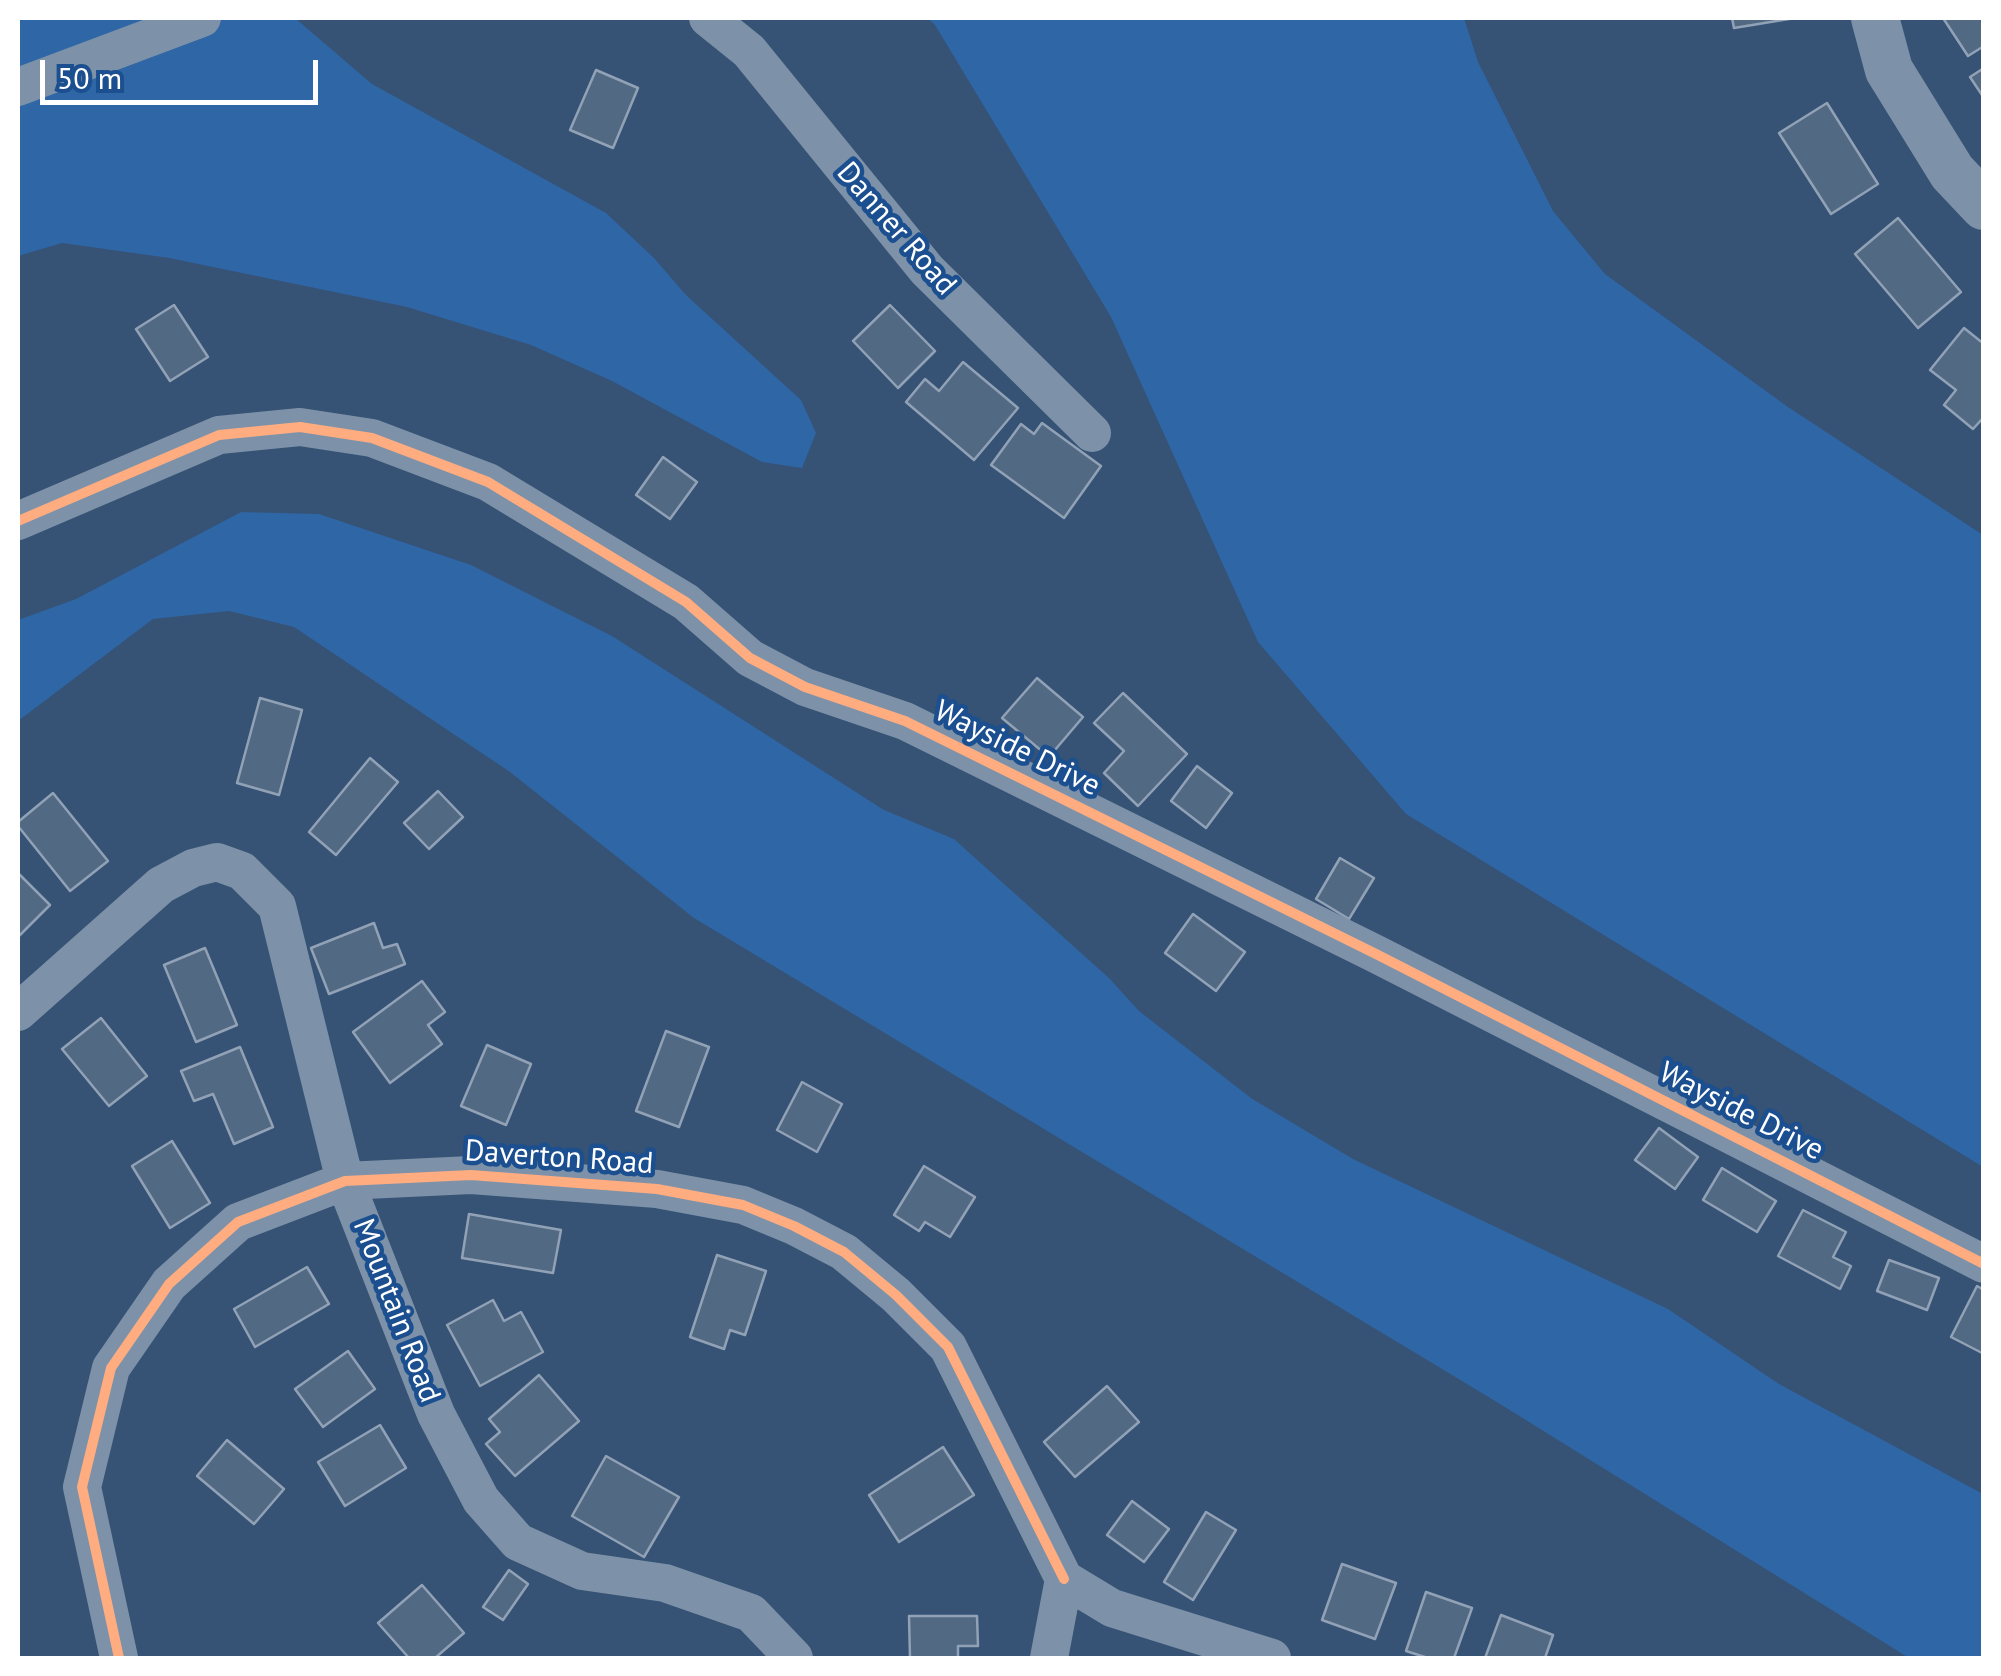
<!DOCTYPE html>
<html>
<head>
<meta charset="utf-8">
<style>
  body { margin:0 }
  #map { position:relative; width:2001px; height:1676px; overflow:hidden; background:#365274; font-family:"PT Sans",sans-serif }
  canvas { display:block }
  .frame { position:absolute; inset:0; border:20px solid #fff; pointer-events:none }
  .scale { position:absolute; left:40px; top:60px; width:278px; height:45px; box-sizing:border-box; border:5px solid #fff; border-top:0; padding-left:12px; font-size:30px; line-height:35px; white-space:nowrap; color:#fff; -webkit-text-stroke:8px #1b4f8f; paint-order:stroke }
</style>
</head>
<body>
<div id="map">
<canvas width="2001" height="1676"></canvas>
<div class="frame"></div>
<div class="scale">50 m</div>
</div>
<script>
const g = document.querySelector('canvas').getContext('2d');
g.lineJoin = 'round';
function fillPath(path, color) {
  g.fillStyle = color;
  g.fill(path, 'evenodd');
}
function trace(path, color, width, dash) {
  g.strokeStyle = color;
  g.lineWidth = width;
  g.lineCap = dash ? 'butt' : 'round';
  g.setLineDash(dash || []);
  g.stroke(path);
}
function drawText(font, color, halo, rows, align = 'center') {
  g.font = font + ' "PT Sans",sans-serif';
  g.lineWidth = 9;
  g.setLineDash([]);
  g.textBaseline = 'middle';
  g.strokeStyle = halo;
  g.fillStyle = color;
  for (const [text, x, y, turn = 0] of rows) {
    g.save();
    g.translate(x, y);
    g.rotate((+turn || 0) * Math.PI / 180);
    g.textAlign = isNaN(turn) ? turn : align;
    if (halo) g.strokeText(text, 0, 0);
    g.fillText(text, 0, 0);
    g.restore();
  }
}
const green = new Path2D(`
  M18,18H295L372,84L606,213L654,258L686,295L801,400L816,433L802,468L762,462L612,381L531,345L407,307L169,258L62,243L18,256Z
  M927,18H1464L1478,62L1553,211L1605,274L1788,407L1983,535V1167L1406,814L1258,642L1111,317L935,25Z
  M241,512L319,514L471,565L612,636L884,810L954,839L1109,978L1139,1011L1251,1098L1353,1159L1668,1309L1779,1384L1983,1494V1658H1909L1500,1404L694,918L510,772L294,627L229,611L153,619L18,721V620L76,599Z`);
const building = new Path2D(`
  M1732,18H1795L1734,28Z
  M1943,18H1984V46L1968,56Z
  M1984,68V98L1970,77Z
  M596,70L638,88L613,148L570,130Z
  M1827,103L1878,184L1831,214L1779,133Z
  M1898,218L1961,292L1918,328L1855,254Z
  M174,305L208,357L170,381L136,329Z
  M890,305L935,351L898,388L853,341Z
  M1964,328L1984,344V417L1973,429L1944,405L1956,390L1930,370Z
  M963,362L1018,408L974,460L906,402L925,379L939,391Z
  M1042,423L1101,466L1064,518L991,465L1021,424L1034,434Z
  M663,457L697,482L670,519L636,495Z
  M1037,678L1083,717L1049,757L1002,718Z
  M1123,693L1187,754L1138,806L1104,773L1124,751L1094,723Z
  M260,698L302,710L279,795L237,783Z
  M370,758L398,782L336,855L309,832Z
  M1197,766L1232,793L1206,828L1171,801Z
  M438,791L463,817L429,849L404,823Z
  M53,793L108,861L70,891L18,826V822Z
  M1340,858L1374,878L1349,919L1316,899Z
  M18,873L50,905L18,937Z
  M1193,914L1245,952L1216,991L1165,953Z
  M374,923L383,948L397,944L405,964L329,994L311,948Z
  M205,948L237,1025L196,1042L164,965Z
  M422,981L445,1012L428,1025L442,1044L390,1083L353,1032Z
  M101,1018L147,1076L109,1106L62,1049Z
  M666,1031L709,1047L679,1127L636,1111Z
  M487,1045L531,1064L506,1125L461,1106Z
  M240,1047L273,1127L234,1144L213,1094L194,1101L181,1071Z
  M802,1082L842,1104L817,1152L777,1130Z
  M1659,1128L1698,1157L1675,1189L1635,1160Z
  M172,1141L210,1203L170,1228L132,1166Z
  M924,1166L975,1197L950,1237L925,1222L919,1231L894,1215Z
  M1722,1168L1776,1201L1757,1232L1703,1200Z
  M1803,1210L1846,1232L1833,1257L1851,1266L1840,1289L1778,1256Z
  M469,1214L561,1230L553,1273L462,1258Z
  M717,1255L766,1271L745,1335L730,1330L724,1349L690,1337Z
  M1889,1260L1939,1278L1927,1310L1877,1291Z
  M307,1267L329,1304L255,1347L234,1309Z
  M1977,1286L1984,1290V1354L1951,1337Z
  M493,1300L504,1321L521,1312L543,1352L480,1386L447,1325Z
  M348,1351L375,1389L323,1427L295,1389Z
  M539,1375L579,1421L515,1476L486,1444L500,1432L489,1419Z
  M1107,1386L1139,1422L1075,1477L1044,1442Z
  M380,1425L406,1468L345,1506L318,1462Z
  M227,1440L284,1489L254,1524L197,1476Z
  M943,1447L974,1495L899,1542L869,1495Z
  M606,1456L679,1497L644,1557L572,1516Z
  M1132,1501L1169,1529L1144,1562L1107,1535Z
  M1206,1512L1236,1530L1193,1600L1164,1582Z
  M1342,1564L1396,1583L1375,1639L1322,1620Z
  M509,1570L528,1584L503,1620L483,1607Z
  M422,1585L464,1633L435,1658H409L378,1623Z
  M1426,1592L1472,1608L1454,1658H1428L1406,1651Z
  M1501,1615L1553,1635L1545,1658H1485Z
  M909,1616H977L978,1646H958V1658H910Z`);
const minor = new Path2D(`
  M708,18L749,51L927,270L1092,433
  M18,87L202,18
  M18,521L219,435L300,427L372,438L488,482L686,602L750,658L805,687L905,721L1376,954L1984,1264
  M18,1012L161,885L193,868L217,862L242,871L277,906L345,1181L436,1414L481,1500L518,1542L582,1571L665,1583L751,1613L794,1658
  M1064,1579L1112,1608L1272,1658
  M119,1658L82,1487L111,1368L169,1284L238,1222L345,1181L471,1175L657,1189L743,1205L794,1226L844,1252L896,1295L948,1347L1064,1579
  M1049,1658L1064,1579`);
const tertiary = new Path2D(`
  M1875,18L1889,70L1952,172L1984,206`);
const cycleway = new Path2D(`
  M18,521L219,435L300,427L372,438L488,482L686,602L750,658L805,687L905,721L1376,954L1984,1264
  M119,1658L82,1487L111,1368L169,1284L238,1222L345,1181L471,1175L657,1189L743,1205L794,1226L844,1252L896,1295L948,1347L1064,1579`);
const streetNames = [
  ["Danner Road",896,229,49],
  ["Wayside Drive",1017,749,26],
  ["Wayside Drive",1741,1112,27],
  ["Daverton Road",559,1158,4],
  ["Mountain Road",396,1311,69]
];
fillPath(green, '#2f66a5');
fillPath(building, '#526984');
trace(building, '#92a2b6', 2.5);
trace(minor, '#7d92a8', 38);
trace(tertiary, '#7d92a8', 48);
trace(cycleway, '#ffac80', 10);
drawText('30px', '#fff', '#1b4f8f', streetNames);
</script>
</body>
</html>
